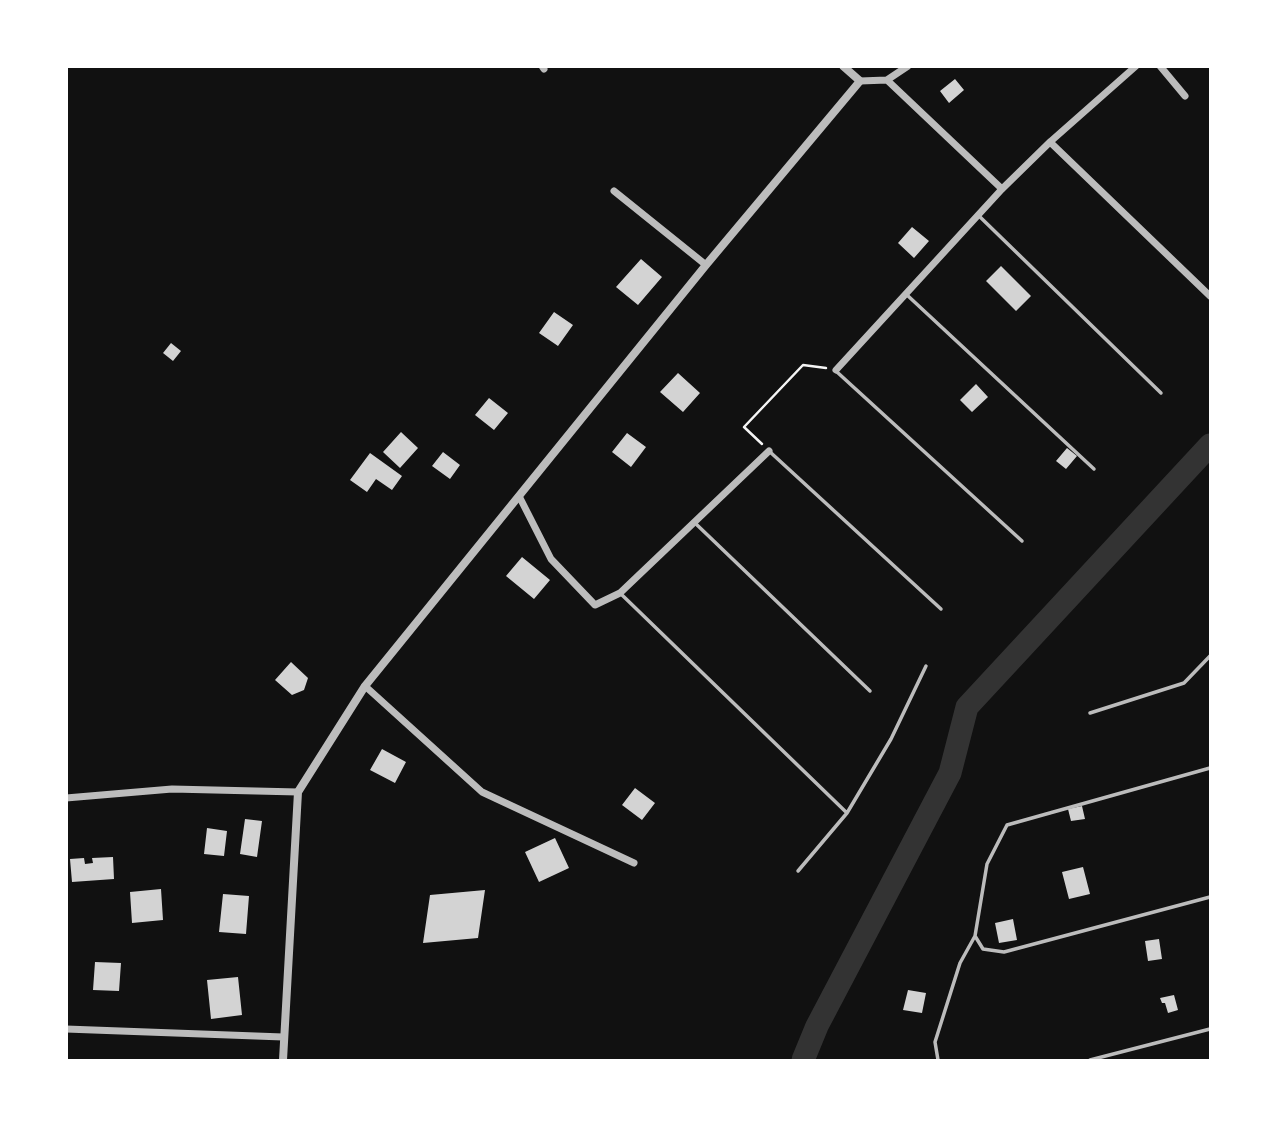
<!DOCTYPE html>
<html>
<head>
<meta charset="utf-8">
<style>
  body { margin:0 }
  #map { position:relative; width:1277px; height:1127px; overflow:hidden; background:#111; font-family:"Source Serif 4",serif }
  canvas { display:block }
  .frame { position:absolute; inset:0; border:68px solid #fff; pointer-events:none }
</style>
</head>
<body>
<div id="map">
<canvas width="1277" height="1127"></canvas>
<div class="frame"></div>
</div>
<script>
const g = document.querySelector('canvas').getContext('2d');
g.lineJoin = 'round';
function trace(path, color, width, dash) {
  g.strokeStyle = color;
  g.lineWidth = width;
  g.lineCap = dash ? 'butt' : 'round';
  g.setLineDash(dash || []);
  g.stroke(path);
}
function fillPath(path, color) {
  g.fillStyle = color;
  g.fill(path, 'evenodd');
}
const river = new Path2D(`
  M803,1060L817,1026L950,773L967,707L1210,445`);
const building = new Path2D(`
  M955,79L964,90L949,103L940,91Z
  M912,227L929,241L914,258L898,243Z
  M641,259L662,277L638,305L616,287Z
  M1001,266L1031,296L1016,311L986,281Z
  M554,312L573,325L558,346L539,333Z
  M171,343L181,351L173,361L163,353Z
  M678,373L700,393L683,412L660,392Z
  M976,384L988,397L972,412L960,400Z
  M489,398L508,413L494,430L475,415Z
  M401,432L418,448L400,468L383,452Z
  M627,433L646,447L631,467L612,452Z
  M1067,448L1077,456L1066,469L1056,461Z
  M443,452L460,465L450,479L432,466Z
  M370,453L402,476L392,490L376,479L367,492L350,480Z
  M522,557L550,580L534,599L506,576Z
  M291,662L308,678L304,690L292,695L275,680Z
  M382,749L406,762L395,783L370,770Z
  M635,788L655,803L642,820L622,805Z
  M1082,806L1085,819L1071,821L1068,809Z
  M245,819L262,821L257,857L240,854Z
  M207,828L227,831L224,856L204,854Z
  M555,838L569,868L539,882L525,852Z
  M113,857L114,879L72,882L70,859L84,858L85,864L93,863L92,858Z
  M1083,867L1090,894L1069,899L1062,872Z
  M161,889L163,920L132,923L130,892Z
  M485,890L478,938L423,943L430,895Z
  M223,894L249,896L246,934L219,932Z
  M1013,919L1017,940L999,943L995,923Z
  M1159,939L1162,959L1148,961L1145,941Z
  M95,962L121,963L119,991L93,990Z
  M238,977L242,1015L211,1019L207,980Z
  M908,990L926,993L922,1013L903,1010Z
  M1174,995L1178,1010L1168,1013L1165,1003H1162L1160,998Z`);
const path = new Path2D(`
  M762,444L744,427L803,365L826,368`);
const service = new Path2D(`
  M978,215L1161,393
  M907,295L1094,469
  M837,372L1022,541
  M769,451L941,609
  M695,523L870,691
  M621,594L847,813
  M1090,713L1184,683L1210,656
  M798,871L847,813L891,739L926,666
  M975,936L983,949L1004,952L1210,897
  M938,1060L935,1042L960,963L975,936L987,864L1007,825L1210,768
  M1090,1060L1210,1029`);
const minor = new Path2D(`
  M542,66L544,69
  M1160,66L1185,96
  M887,80L1002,189
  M860,81L887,80L908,66
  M1050,142L1210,296
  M614,191L706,265
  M836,370L1002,189L1050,142L1136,66
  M519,496L551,559L595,605L620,593L769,451
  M365,686L482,792L634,863
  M66,798L172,789L298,792
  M66,1029L283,1037`);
const tertiary = new Path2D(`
  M283,1060L298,792L365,686L706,265L860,81L843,66`);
trace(river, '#333', 23);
fillPath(building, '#d3d3d3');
trace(path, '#f5f5f5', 2.5);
trace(service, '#bcbcbc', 3.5);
trace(minor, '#bcbcbc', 7);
trace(tertiary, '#bcbcbc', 8);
</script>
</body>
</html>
